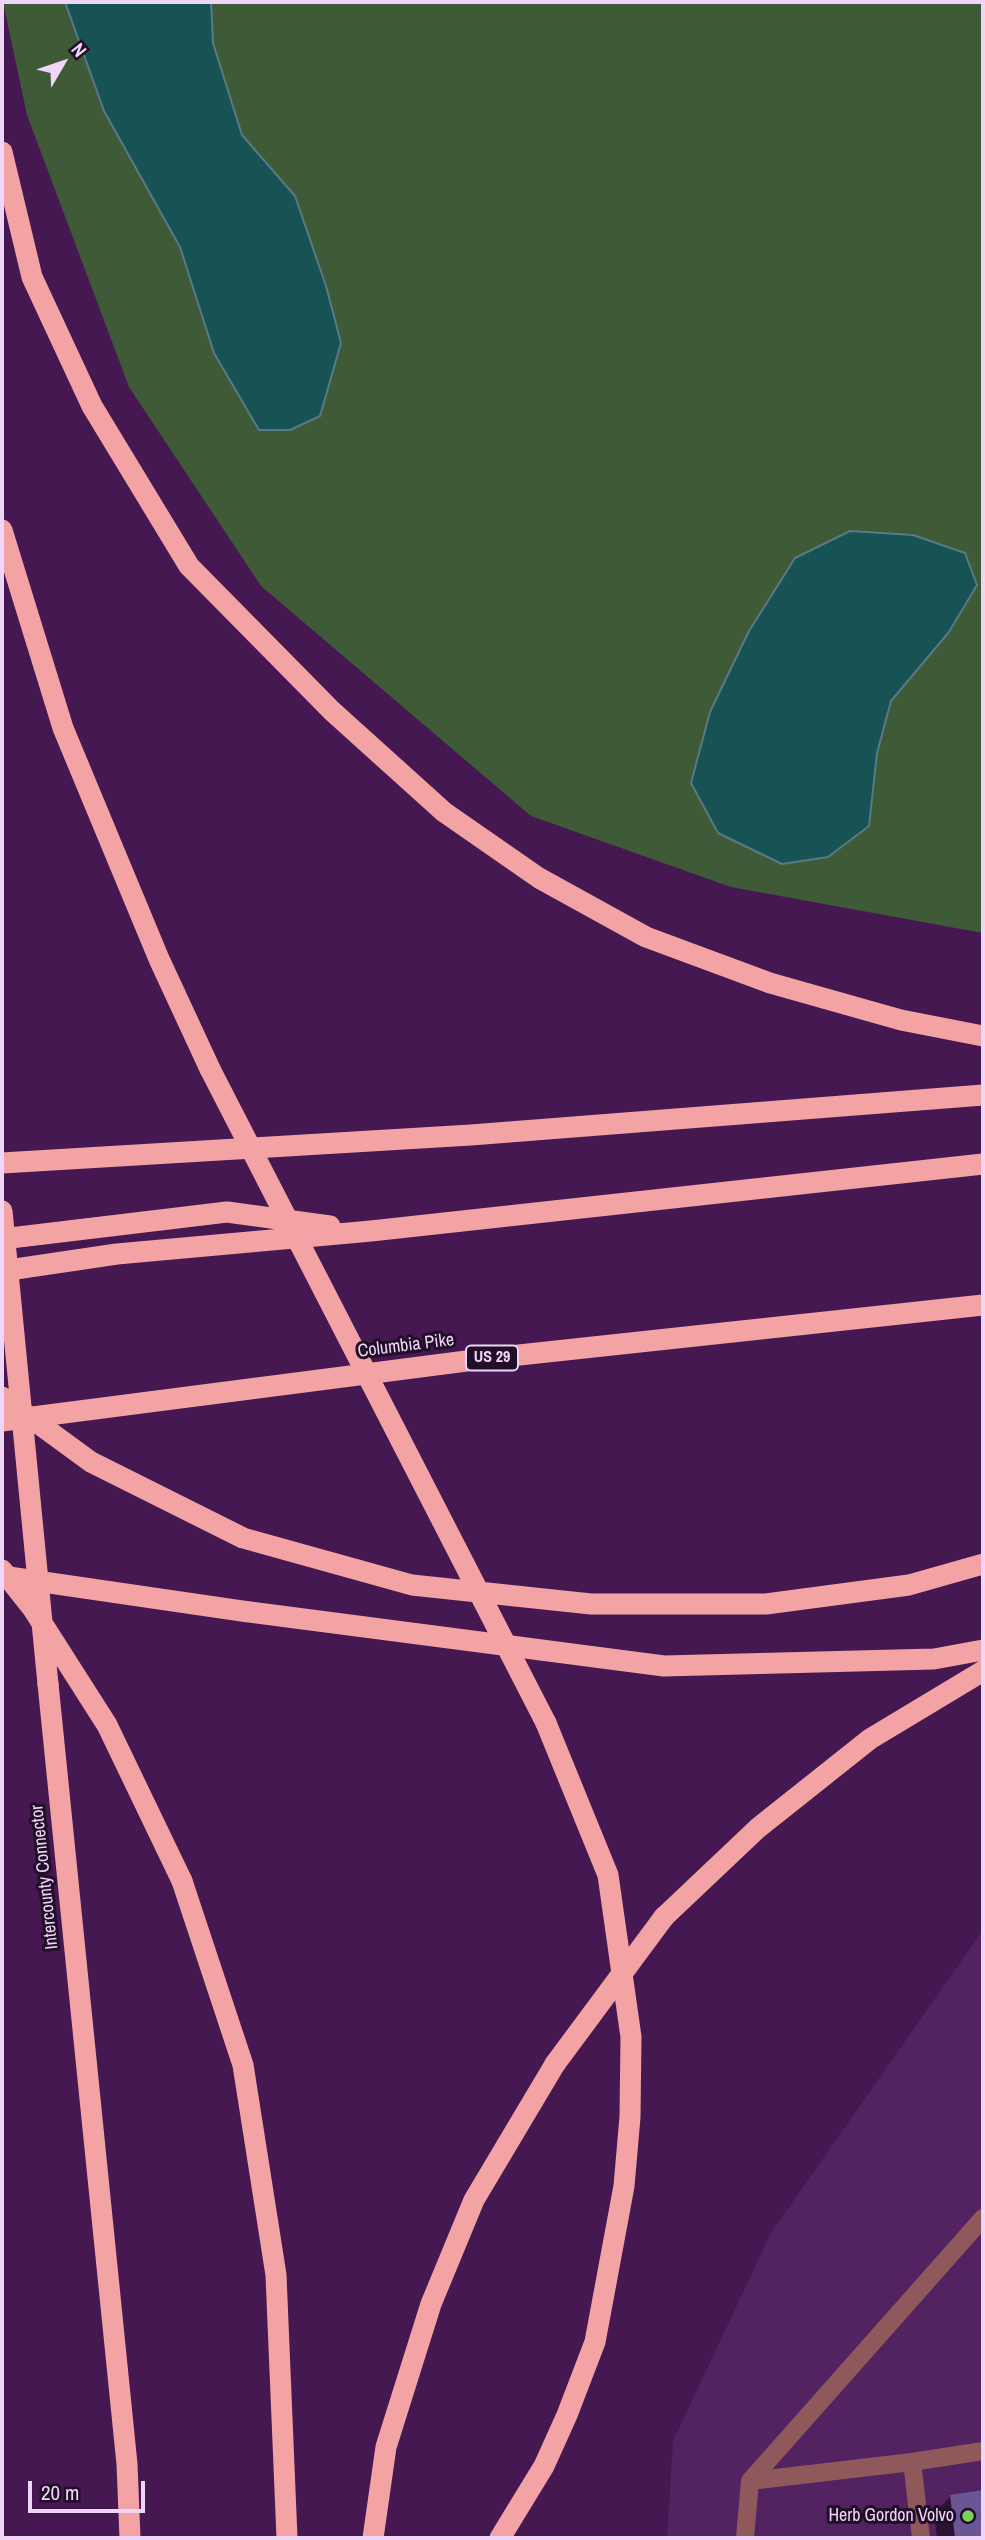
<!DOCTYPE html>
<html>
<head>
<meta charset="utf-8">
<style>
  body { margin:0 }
  #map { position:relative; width:985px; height:2540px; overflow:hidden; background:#451852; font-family:"Archivo Narrow",sans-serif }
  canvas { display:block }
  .frame { position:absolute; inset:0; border:4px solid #efd5f8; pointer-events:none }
  .north { position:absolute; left:28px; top:28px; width:70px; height:70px; -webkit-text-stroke:5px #210e27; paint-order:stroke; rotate:51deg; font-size:19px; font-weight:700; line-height:28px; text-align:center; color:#efd5f8 }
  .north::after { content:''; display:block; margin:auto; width:24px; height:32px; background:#efd5f8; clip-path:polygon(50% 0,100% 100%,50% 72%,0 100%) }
  .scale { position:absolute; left:28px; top:2481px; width:117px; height:32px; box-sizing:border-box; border:4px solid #efd5f8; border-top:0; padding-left:9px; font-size:21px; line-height:24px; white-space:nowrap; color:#efd5f8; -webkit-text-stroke:5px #210e27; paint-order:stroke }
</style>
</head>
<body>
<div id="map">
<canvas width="985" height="2540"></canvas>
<div class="frame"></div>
<div class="north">N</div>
<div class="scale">20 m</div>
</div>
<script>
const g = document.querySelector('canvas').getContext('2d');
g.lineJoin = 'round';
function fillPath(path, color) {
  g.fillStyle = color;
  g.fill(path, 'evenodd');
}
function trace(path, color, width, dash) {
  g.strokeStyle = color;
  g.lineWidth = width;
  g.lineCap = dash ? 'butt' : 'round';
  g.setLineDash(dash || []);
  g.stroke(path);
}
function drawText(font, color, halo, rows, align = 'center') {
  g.font = font + ' "Archivo Narrow",sans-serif';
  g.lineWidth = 6;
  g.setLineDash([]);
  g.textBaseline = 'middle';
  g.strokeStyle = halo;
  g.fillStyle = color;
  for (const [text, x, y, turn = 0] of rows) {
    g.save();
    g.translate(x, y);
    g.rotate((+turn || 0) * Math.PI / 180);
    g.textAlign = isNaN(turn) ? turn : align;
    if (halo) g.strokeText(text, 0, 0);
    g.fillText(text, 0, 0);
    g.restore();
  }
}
const built = new Path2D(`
  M983,1930V2538H667L673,2441L771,2233Z`);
const green = new Path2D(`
  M3,2H983V933L731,887L531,816L261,586L129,387L27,115Z`);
const water = new Path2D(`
  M65,2H211L213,43L242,135L295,196L326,286L341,343L320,416L290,430H259L214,353L180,247L104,111Z
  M850,531L913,535L965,553L977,585L949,632L891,701L877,753L869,826L828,857L782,864L718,833L691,783L710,712L749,631L795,558Z`);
const shadow = new Path2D(`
  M983,2492V2538H937L934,2513L951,2496Z`);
const building = new Path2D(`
  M983,2490V2538H955L950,2495Z`);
const minor = new Path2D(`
  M912,2462L983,2451
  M750,2481L912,2462L921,2538
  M745,2538L750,2481L983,2218`);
const highway = new Path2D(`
  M2,152L32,277L92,406L189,566L332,711L444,812L539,878L646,937L770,983L901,1020L983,1036
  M2,530L63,728L159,959L210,1069
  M2,1163L471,1135L983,1095
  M2,1239L227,1212L330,1226
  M2,1271L117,1254L371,1231L983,1164
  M2,1421L482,1359L983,1305
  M2,1576L242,1611L664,1666L934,1659L983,1650
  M48,1684L127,2464L130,2538
  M182,1881L243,2065L276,2275L287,2538
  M664,1917L758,1828L870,1739L983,1671
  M373,2538L386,2447L431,2304L474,2200L555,2064
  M500,2538L544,2466L567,2415L595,2342L624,2186L630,2117L631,2037L608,1875L546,1723`);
const highwayBridge = new Path2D(`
  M210,1069L546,1723
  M2,1211L48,1684
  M2,1397L91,1462L243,1538L412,1585L591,1604H766L909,1585L983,1564
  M2,1570L33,1609L107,1725L182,1881
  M555,2064L664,1917`);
const markers = [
  [968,2516,7,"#79d157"]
];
const shields = [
  [492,1358,52]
];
const shieldNames = [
  ["US 29",492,1358]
];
const streetNames = [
  ["Columbia Pike",406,1346,-7],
  ["Intercounty Connector",45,1877,-96]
];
const poiNames = [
  ["Herb Gordon Volvo",954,2516]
];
fillPath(built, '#532261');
fillPath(green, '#3f5a36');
fillPath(water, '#175355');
trace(water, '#587a86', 2);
fillPath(shadow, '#0007');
fillPath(building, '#6b5695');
trace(minor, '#8f595b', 18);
trace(highway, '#f3a3a4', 21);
trace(highwayBridge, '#f3a3a4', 21);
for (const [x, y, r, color] of markers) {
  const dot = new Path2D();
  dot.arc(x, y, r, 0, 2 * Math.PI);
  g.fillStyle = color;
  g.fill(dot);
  trace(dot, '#210e27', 2.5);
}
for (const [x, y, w] of shields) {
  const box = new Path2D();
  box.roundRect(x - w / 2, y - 12.5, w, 25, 5);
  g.fillStyle = '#210e27';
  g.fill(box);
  trace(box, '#efd5f8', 2);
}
drawText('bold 16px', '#efd5f8', null, shieldNames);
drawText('18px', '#efd5f8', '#210e27', streetNames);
drawText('18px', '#efd5f8', '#210e27', poiNames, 'right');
</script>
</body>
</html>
